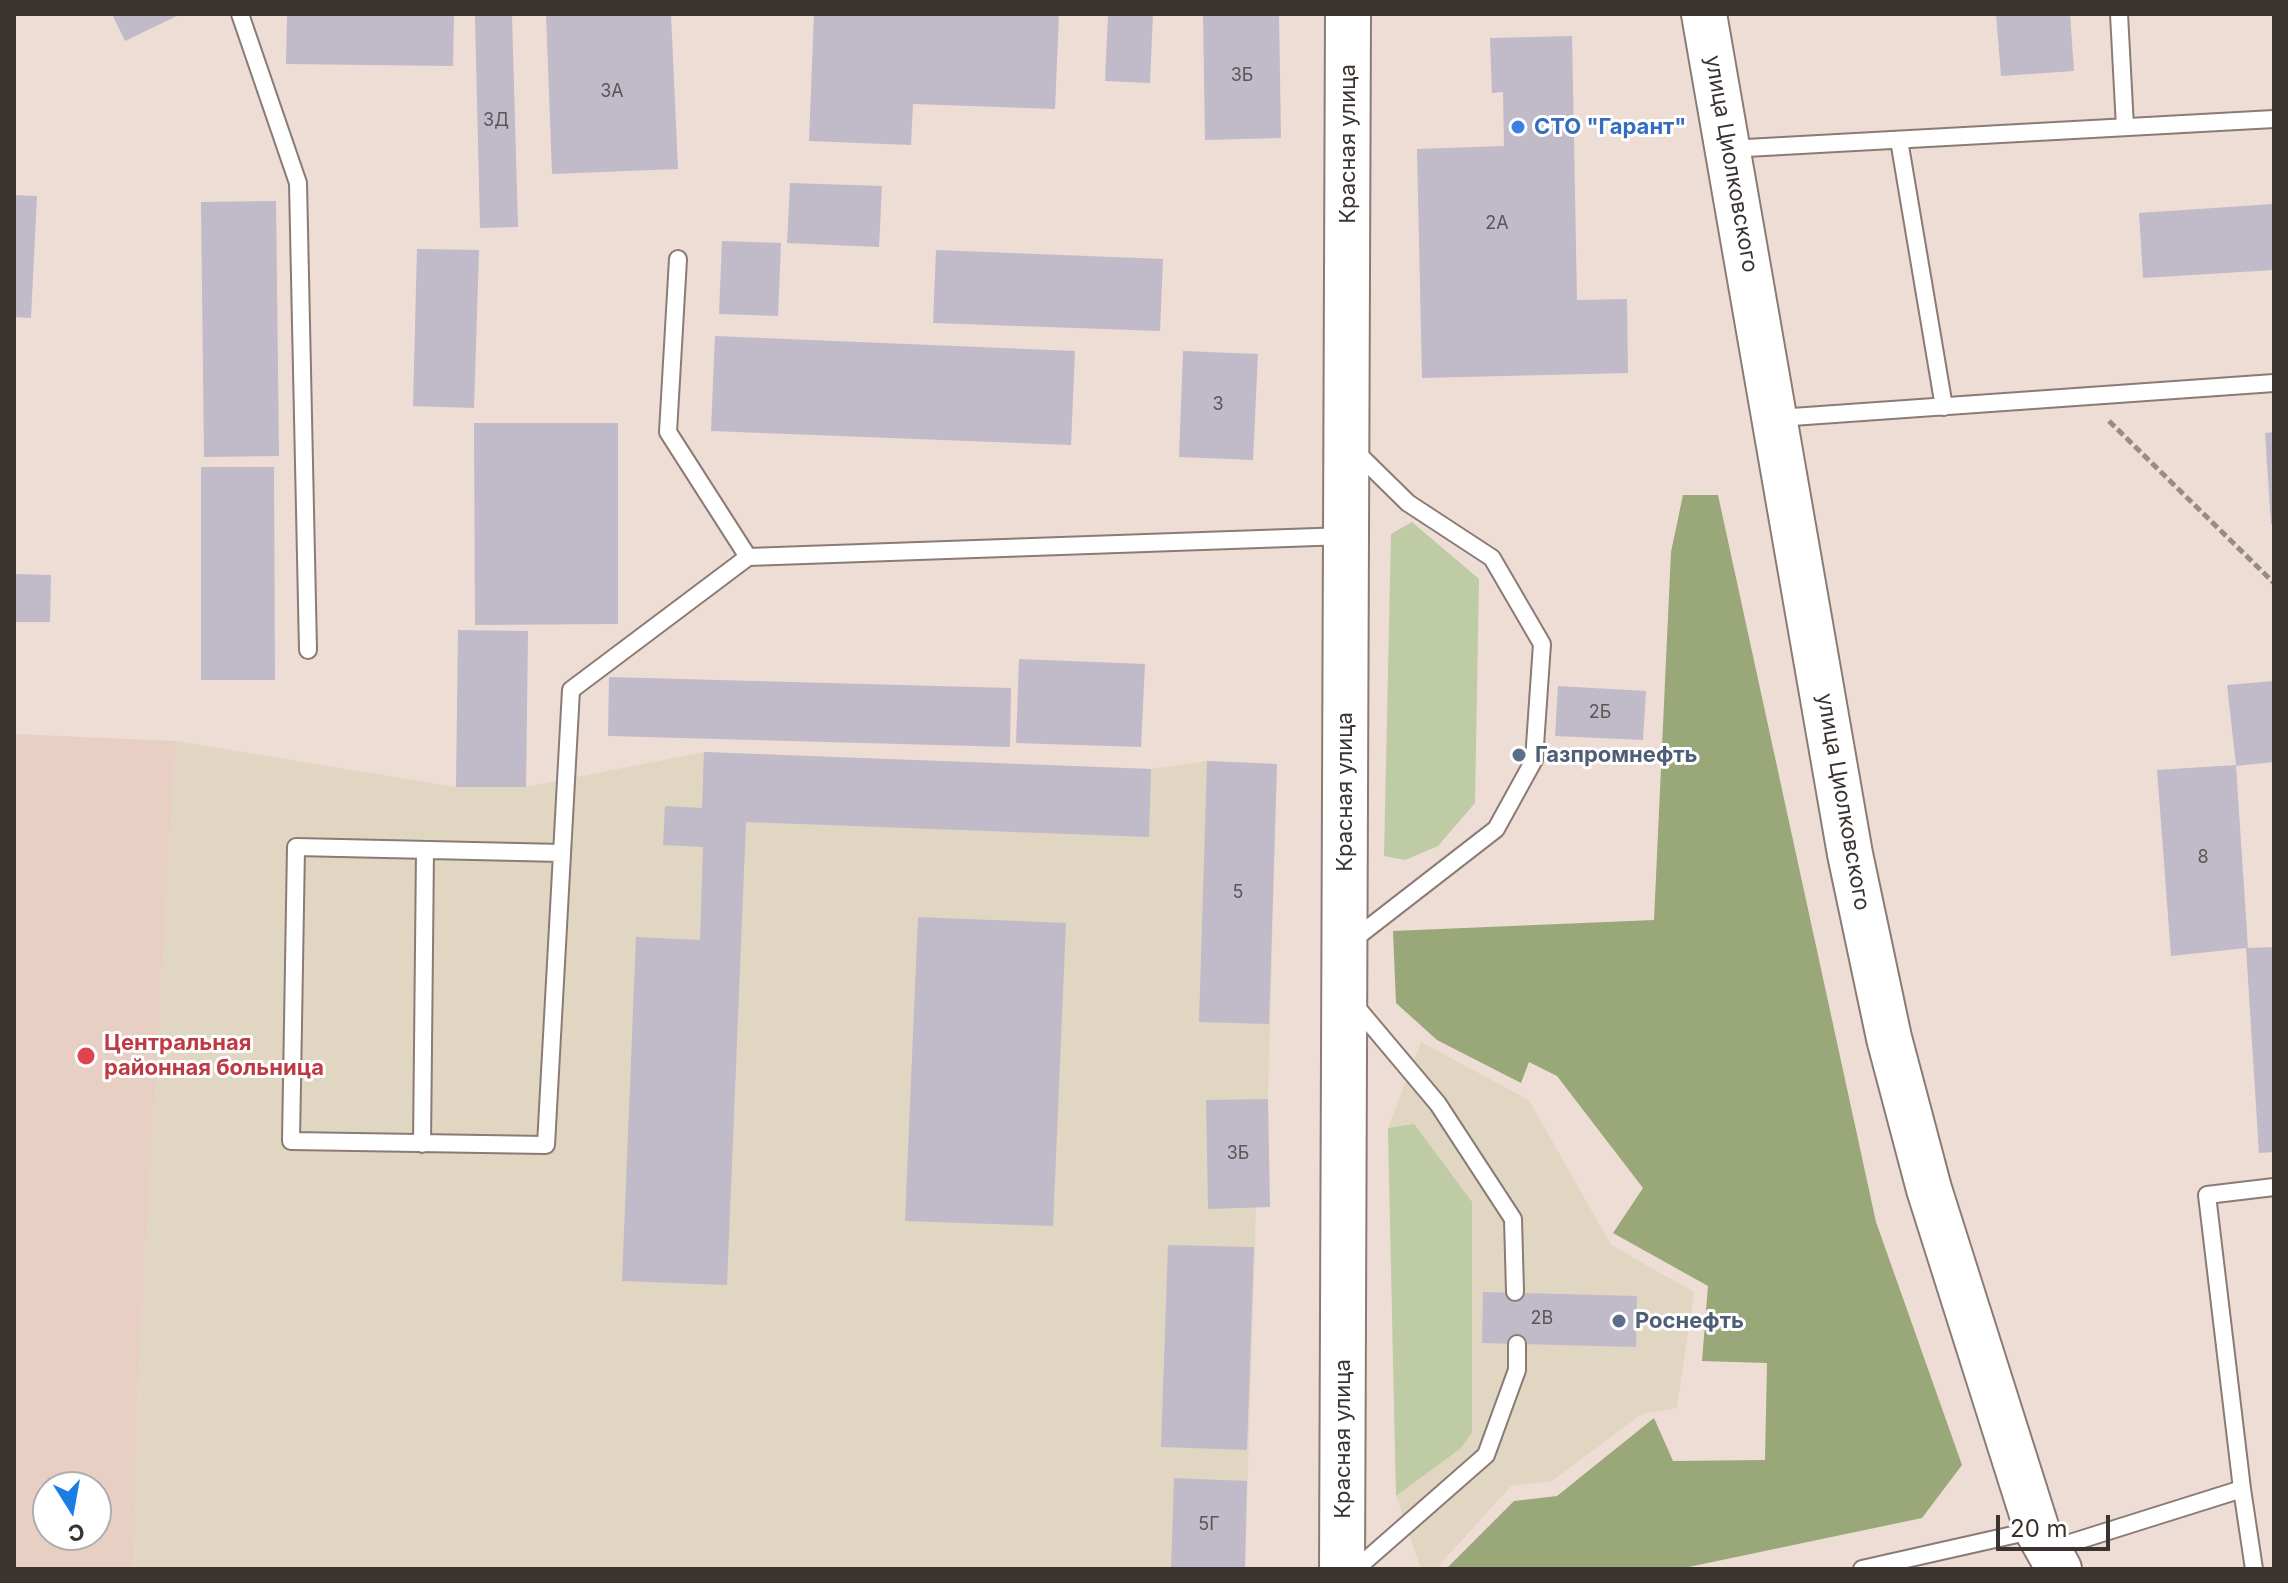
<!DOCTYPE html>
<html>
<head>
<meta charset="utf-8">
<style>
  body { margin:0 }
  #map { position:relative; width:2288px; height:1583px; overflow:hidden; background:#eeddd5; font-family:Inter,sans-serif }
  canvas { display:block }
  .frame { position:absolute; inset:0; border:16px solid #3a3330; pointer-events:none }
  .north { position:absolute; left:32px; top:1471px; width:80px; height:80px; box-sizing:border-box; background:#fff; border:2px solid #b0adac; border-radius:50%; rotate:169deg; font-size:22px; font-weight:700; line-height:32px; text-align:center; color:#3a3330 }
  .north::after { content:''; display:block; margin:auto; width:28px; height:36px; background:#1b7ce4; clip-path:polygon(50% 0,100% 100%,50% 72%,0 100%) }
  .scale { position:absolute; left:1996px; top:1515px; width:114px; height:36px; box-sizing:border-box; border:4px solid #3a3330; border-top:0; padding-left:10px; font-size:24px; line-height:28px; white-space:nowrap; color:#3a3330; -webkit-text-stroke:6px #fff; paint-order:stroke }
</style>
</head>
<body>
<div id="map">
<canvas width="2288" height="1583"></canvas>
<div class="frame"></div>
<div class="north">С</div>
<div class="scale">20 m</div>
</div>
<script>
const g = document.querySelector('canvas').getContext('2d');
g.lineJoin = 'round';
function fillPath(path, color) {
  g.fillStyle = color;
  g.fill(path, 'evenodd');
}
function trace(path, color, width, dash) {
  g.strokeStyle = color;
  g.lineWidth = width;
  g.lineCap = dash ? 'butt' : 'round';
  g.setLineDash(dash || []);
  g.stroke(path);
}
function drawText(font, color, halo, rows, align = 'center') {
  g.font = font + ' Inter,sans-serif';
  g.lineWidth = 6;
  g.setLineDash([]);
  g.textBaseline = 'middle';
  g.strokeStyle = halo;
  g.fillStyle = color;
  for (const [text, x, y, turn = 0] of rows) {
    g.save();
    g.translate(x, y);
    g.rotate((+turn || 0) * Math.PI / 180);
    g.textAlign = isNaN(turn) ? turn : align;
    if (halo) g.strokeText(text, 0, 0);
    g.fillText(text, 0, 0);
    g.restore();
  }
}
const commercial = new Path2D(`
  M176,741L456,787H526L704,752L1151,769L1207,761L1277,764L1268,1099L1256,1208L1245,1569H134L139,1370Z
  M1421,1042L1529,1100L1611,1245L1694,1292L1677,1408L1642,1414L1552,1481L1511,1486L1436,1569H1421L1396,1496L1388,1128Z`);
const built = new Path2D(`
  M14,734L176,741L139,1370L134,1569H14ZM48,1487H96V1535H48Z`);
const green = new Path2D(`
  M1412,522L1479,579L1475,803L1438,846L1405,860L1384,856L1391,534Z
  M1414,1124L1472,1202V1432L1461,1448L1396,1496L1388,1128Z`);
const forest = new Path2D(`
  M1683,495H1718L1876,1222L1962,1465L1922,1518L1679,1569H1446L1514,1501L1557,1496L1654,1418L1673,1461L1765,1460L1767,1363L1702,1361L1708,1286L1613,1233L1643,1188L1557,1076L1529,1062L1521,1083L1437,1040L1396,1003L1393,931L1654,920L1671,552Z`);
const building = new Path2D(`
  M112,14H181L125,41Z
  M287,14H454L453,66L286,64Z
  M546,14H671L678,169L552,174Z
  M814,14H1059L1055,109L913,104L911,145L809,141Z
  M1108,14H1153L1150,83L1105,81Z
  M1203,14H1279L1281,138L1205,140Z
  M1996,14H2070L2074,71L2001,76Z
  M512,15L518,227L480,228L475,16Z
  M1572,36L1577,300L1627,299L1628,373L1422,378L1417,149L1504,146L1503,92L1492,93L1490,38Z
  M790,183L882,186L879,247L787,243Z
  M14,195L37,196L31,318L14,317Z
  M276,201L279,456L204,457L201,202Z
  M2274,204V270L2143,278L2139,213Z
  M722,241L781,243L778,316L719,314Z
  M417,249L479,250L474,408L413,406Z
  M936,250L1163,259L1160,331L933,323Z
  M715,336L1075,351L1071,445L711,431Z
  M1183,351L1258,354L1253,460L1179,457Z
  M474,423H618V624L475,625Z
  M2274,432V524H2271L2265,433Z
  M201,467H274L275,680H201Z
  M14,574L51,575L50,622H14Z
  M458,630L528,631L526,787H456Z
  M1019,659L1145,664L1141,747L1016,743Z
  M609,677L1011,688L1010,747L608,736Z
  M2274,681V762L2236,766L2248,948L2274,947V1152L2259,1153L2246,948L2171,956L2157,770L2236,765L2227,685Z
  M1558,686L1646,691L1643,740L1555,736Z
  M704,752L1151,769L1149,837L746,822L727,1285L622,1281L636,937L700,940L703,847L663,845L665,806L702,808Z
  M1207,761L1277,764L1269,1024L1199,1022Z
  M918,917L1066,923L1053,1226L905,1221Z
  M1268,1099L1270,1207L1208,1209L1206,1100Z
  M1168,1245L1254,1247L1247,1450L1161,1447Z
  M1483,1292L1637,1296L1636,1347L1482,1343Z
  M1174,1478L1247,1481L1245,1569H1171Z`);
const path = new Path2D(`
  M2109,421L2274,583`);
const service = new Path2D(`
  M240,14L298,183L308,650
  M2119,14L2125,127
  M1899,140L1944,407
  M1728,149L2274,119
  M678,259L668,432L748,557
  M1778,418L2274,383
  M562,853L296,847L291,1141L546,1145L571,690L748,557L1345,536
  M1349,943L1496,829L1534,760L1542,644L1492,558L1408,503L1354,450
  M1353,1003L1438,1104L1513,1219L1515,1292
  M422,1144L425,850
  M2242,1489L2207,1195L2274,1187
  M2051,1549L2242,1489L2254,1569
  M1356,1569L1486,1455L1517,1370V1344
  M1862,1569L2035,1530`);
const secondary = new Path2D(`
  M1342,1569L1348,14`);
const primary = new Path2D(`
  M1704,14L1850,854L1889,1038L1929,1189L2037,1530L2059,1569`);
const markers = [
  [1518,127,8,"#3f7fe0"],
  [1519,755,8,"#5c6f8a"],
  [86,1056,10,"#e0444e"],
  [1619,1321,8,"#5c6f8a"]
];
const numberNames = [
  ["3Б",1242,76],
  ["3А",612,92],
  ["3Д",496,121],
  ["2А",1497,224],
  ["3",1218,405],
  ["2Б",1600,713],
  ["8",2203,858],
  ["5",1238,893],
  ["3Б",1238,1154],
  ["2В",1542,1319],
  ["5Г",1209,1525]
];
const shopNames = [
  ["СТО \"Гарант\"",1534,127]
];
const streetNames = [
  ["Красная улица",1348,144,-90],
  ["улица Циолковского",1731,164,80],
  ["Красная улица",1345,792,-90],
  ["улица Циолковского",1843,802,80],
  ["Красная улица",1343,1439,-90]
];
const serviceNames = [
  ["Газпромнефть",1535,755],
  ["Роснефть",1635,1321]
];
const healthNames = [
  ["Центральная",104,1043],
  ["районная больница",104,1068]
];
fillPath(commercial, '#e1d6c2');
fillPath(built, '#e7cfc4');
fillPath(green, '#becba4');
fillPath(forest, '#99a779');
fillPath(building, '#c0bac9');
trace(service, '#8a7b74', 20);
trace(secondary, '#8a7b74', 48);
trace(primary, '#8a7b74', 48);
trace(path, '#978b85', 5, [8, 4]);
trace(service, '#fff', 16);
trace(secondary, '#fff', 44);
trace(primary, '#fff', 44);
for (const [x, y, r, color] of markers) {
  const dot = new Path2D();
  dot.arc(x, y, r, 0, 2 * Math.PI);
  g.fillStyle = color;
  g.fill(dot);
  trace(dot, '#fff', 3);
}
drawText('18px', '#5c5556', null, numberNames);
drawText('bold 22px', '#366cbe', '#fff', shopNames, 'left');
drawText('22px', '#3a3330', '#fff', streetNames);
drawText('bold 22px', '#4e5e75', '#fff', serviceNames, 'left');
drawText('bold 22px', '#be3a42', '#fff', healthNames, 'left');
</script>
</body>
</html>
